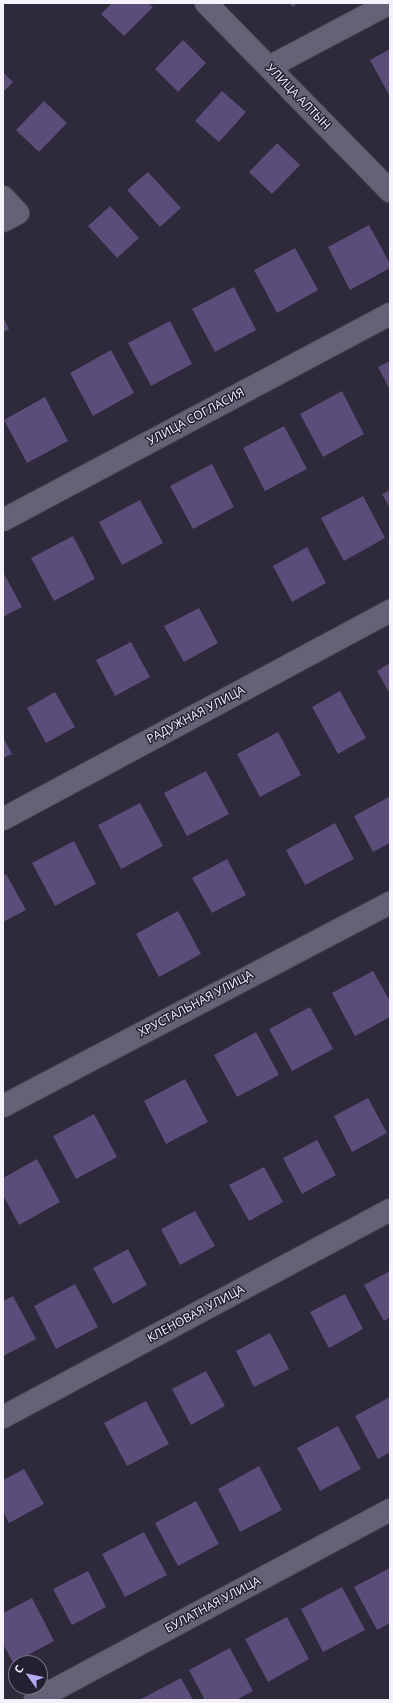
<!DOCTYPE html>
<html>
<head>
<meta charset="utf-8">
<style>
  body { margin:0 }
  #map { position:relative; width:393px; height:1703px; overflow:hidden; background:#2e2a3b; font-family:"Open Sans",sans-serif }
  canvas { display:block }
  .frame { position:absolute; inset:0; border:4px solid #f5f2fe; pointer-events:none }
  .north { position:absolute; left:8px; top:1655px; width:40px; height:40px; box-sizing:border-box; background:#242031; border:1px solid #787483; border-radius:50%; rotate:303deg; font-size:11px; font-weight:700; line-height:16px; text-align:center; color:#f5f2fe }
  .north::after { content:''; display:block; margin:auto; width:14px; height:18px; background:#b3acf9; clip-path:polygon(50% 0,100% 100%,50% 72%,0 100%) }
</style>
</head>
<body>
<div id="map">
<canvas width="393" height="1703"></canvas>
<div class="frame"></div>
<div class="north">С</div>
</div>
<script>
const g = document.querySelector('canvas').getContext('2d');
g.lineJoin = 'round';
function fillPath(path, color) {
  g.fillStyle = color;
  g.fill(path, 'evenodd');
}
function trace(path, color, width, dash) {
  g.strokeStyle = color;
  g.lineWidth = width;
  g.lineCap = dash ? 'butt' : 'round';
  g.setLineDash(dash || []);
  g.stroke(path);
}
function drawText(font, color, halo, rows, align = 'center') {
  g.font = font + ' "Open Sans",sans-serif';
  g.lineWidth = 3;
  g.setLineDash([]);
  g.textBaseline = 'middle';
  g.strokeStyle = halo;
  g.fillStyle = color;
  for (const [text, x, y, turn = 0] of rows) {
    g.save();
    g.translate(x, y);
    g.rotate((+turn || 0) * Math.PI / 180);
    g.textAlign = isNaN(turn) ? turn : align;
    if (halo) g.strokeText(text, 0, 0);
    g.fillText(text, 0, 0);
    g.restore();
  }
}
const building = new Path2D(`
  M112,3H148L153,7L124,36L101,14Z
  M290,3H298L292,7Z
  M183,40L206,63L178,92L155,69Z
  M390,49V94L389,95L370,60Z
  M3,72L13,82L3,92Z
  M222,91L246,112L219,142L195,121Z
  M44,101L67,123L39,152L16,130Z
  M277,143L300,165L272,194L249,172Z
  M148,172L181,208L160,227L127,190Z
  M110,206L139,238L117,258L88,226Z
  M369,225L390,264V268L350,290L328,247Z
  M295,248L318,290L277,313L254,270Z
  M234,287L256,330L215,352L192,309Z
  M3,317L9,329L3,332Z
  M170,321L192,364L151,386L128,343Z
  M111,350L134,393L93,416L70,373Z
  M390,361V390L378,367Z
  M342,391L364,434L323,457L300,414Z
  M45,397L68,441L27,463L4,420Z
  M284,426L307,469L265,491L243,448Z
  M212,464L234,507L193,529L170,486Z
  M390,490V508L382,494Z
  M363,496L385,538L344,561L321,518Z
  M140,500L163,543L122,565L99,522Z
  M73,536L95,579L54,601L31,558Z
  M307,547L326,583L292,602L273,566Z
  M3,572L22,607L3,617Z
  M199,608L218,643L184,662L164,626Z
  M131,642L150,677L115,696L96,660Z
  M390,663V694L377,671Z
  M340,691L366,738L338,754L312,707Z
  M55,692L75,727L46,743L27,708Z
  M278,732L301,775L260,797L237,754Z
  M3,737L12,754L3,758Z
  M206,771L229,814L187,836L164,793Z
  M389,797L390,800V843L373,852L354,816Z
  M140,803L163,846L121,869L98,825Z
  M335,823L354,859L305,885L286,850Z
  M74,841L96,884L55,906L32,863Z
  M227,859L246,895L212,913L192,878Z
  M6,874L26,910L3,922V876Z
  M178,911L201,954L159,977L136,934Z
  M373,971L390,1001V1017L355,1036L332,993Z
  M310,1007L333,1049L292,1071L269,1029Z
  M256,1032L279,1075L237,1097L214,1055Z
  M185,1079L208,1122L166,1144L144,1101Z
  M368,1098L387,1133L352,1152L334,1116Z
  M94,1114L117,1157L76,1179L53,1136Z
  M317,1140L336,1175L302,1194L283,1158Z
  M37,1159L60,1202L19,1225L3,1195V1178Z
  M264,1167L283,1202L249,1221L229,1185Z
  M195,1211L215,1246L180,1265L161,1229Z
  M128,1249L147,1285L113,1304L93,1268Z
  M390,1271V1317L384,1321L364,1285Z
  M75,1284L98,1327L56,1349L34,1306Z
  M345,1294L363,1329L329,1348L310,1312Z
  M13,1296L36,1339L3,1356V1301Z
  M270,1333L289,1369L254,1387L236,1351Z
  M206,1371L225,1406L191,1425L172,1389Z
  M390,1397V1452L378,1459L355,1416Z
  M146,1401L169,1444L127,1466L104,1423Z
  M338,1426L361,1469L320,1491L297,1448Z
  M259,1466L282,1510L240,1532L218,1489Z
  M24,1469L44,1504L9,1523L3,1511V1480Z
  M196,1501L219,1544L178,1566L155,1523Z
  M144,1532L167,1575L125,1597L102,1554Z
  M390,1568V1623L377,1630L354,1587Z
  M88,1571L106,1607L72,1625L53,1589Z
  M342,1587L365,1630L323,1652L301,1609Z
  M32,1598L54,1641L13,1663L3,1644V1613Z
  M287,1617L309,1659L268,1682L245,1639Z
  M230,1648L253,1691L236,1700H205L189,1670Z
  M181,1678L193,1700H139Z`);
const minor = new Path2D(`
  M206,3L390,191
  M269,67L390,3
  M3,197L18,213L3,221
  M3,520L390,314
  M3,819L390,611
  M3,1106L390,903
  M3,1417L390,1210
  M35,1700L390,1510`);
const streetNames = [
  ["УЛИЦА АЛТЫН",298,97,46],
  ["УЛИЦА СОГЛАСИЯ",196,417,-28],
  ["РАДУЖНАЯ УЛИЦА",196,715,-28],
  ["ХРУСТАЛЬНАЯ УЛИЦА",196,1004,-28],
  ["КЛЕНОВАЯ УЛИЦА",196,1314,-28],
  ["БУЛАТНАЯ УЛИЦА",213,1605,-28]
];
fillPath(building, '#594d79');
trace(minor, '#4c4857', 24);
trace(minor, '#666175', 22);
drawText('12px', '#f5f2fe', '#242031', streetNames);
</script>
</body>
</html>
